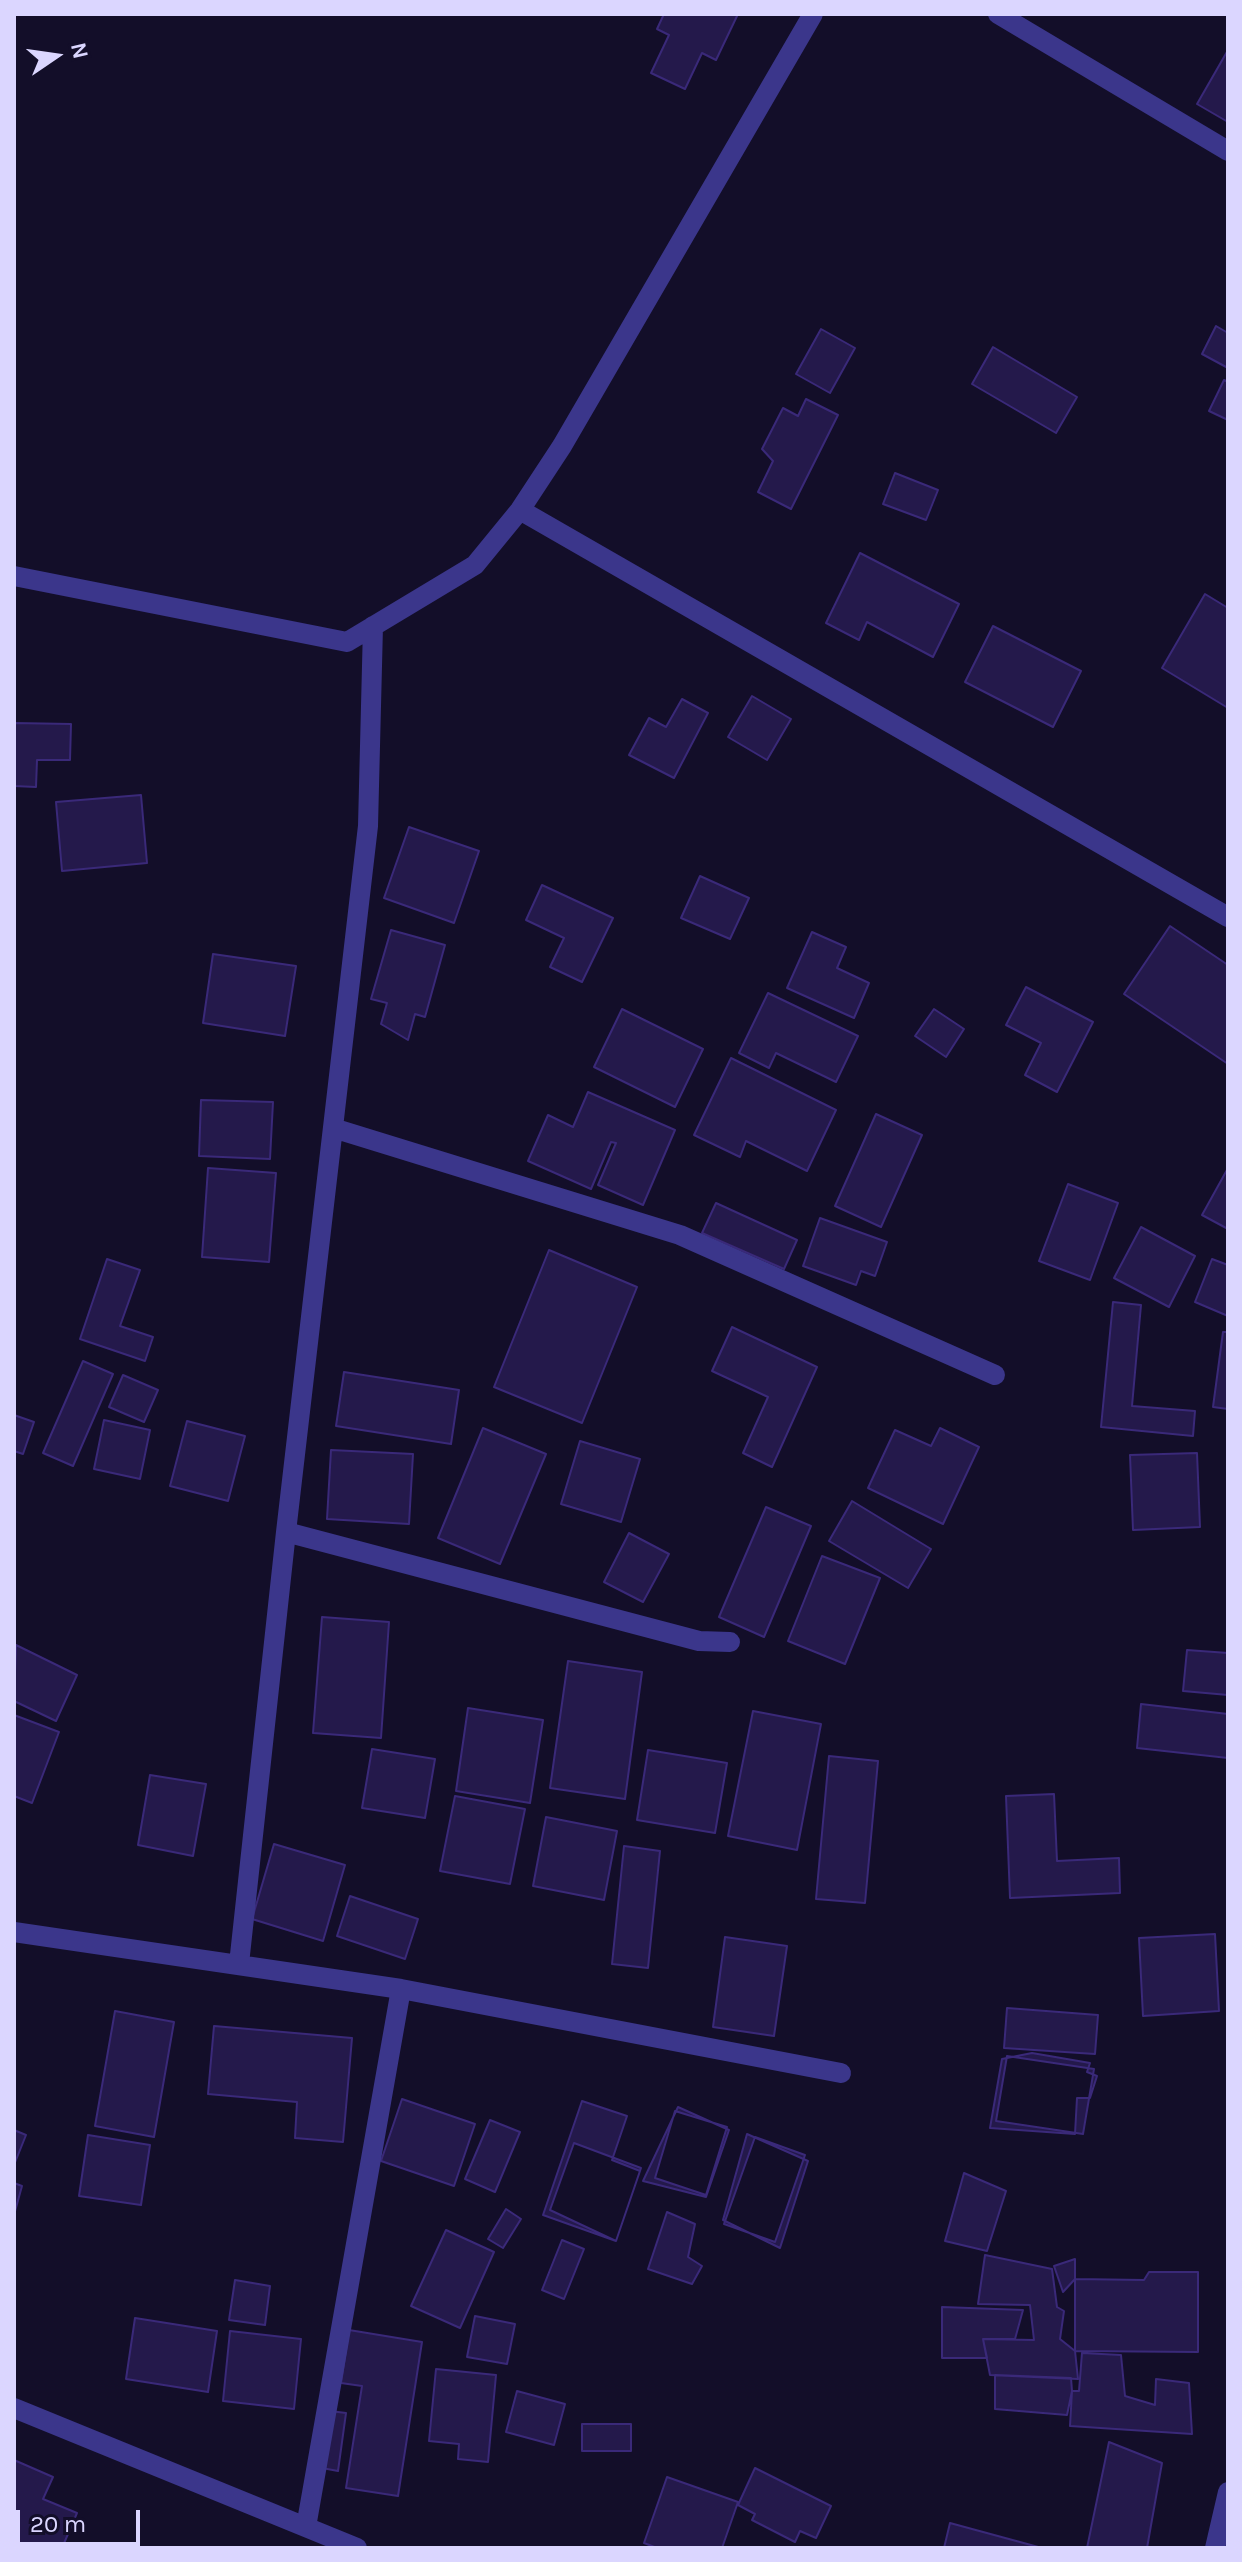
<!DOCTYPE html>
<html>
<head>
<meta charset="utf-8">
<style>
  body { margin:0 }
  #map { position:relative; width:1242px; height:2562px; overflow:hidden; background:#130e29; font-family:Karla,sans-serif }
  canvas { display:block }
  .frame { position:absolute; inset:0; border:16px solid #dbd6ff; pointer-events:none }
  .north { position:absolute; left:16px; top:16px; width:80px; height:80px; -webkit-text-stroke:6px #130e29; paint-order:stroke; rotate:77deg; font-size:22px; font-weight:700; line-height:32px; text-align:center; color:#dbd6ff }
  .north::after { content:''; display:block; margin:auto; width:28px; height:36px; background:#dbd6ff; clip-path:polygon(50% 0,100% 100%,50% 72%,0 100%) }
  .scale { position:absolute; left:16px; top:2510px; width:124px; height:36px; box-sizing:border-box; border:4px solid #dbd6ff; border-top:0; padding-left:10px; font-size:24px; line-height:28px; white-space:nowrap; color:#dbd6ff; -webkit-text-stroke:6px #130e29; paint-order:stroke }
</style>
</head>
<body>
<div id="map">
<canvas width="1242" height="2562"></canvas>
<div class="frame"></div>
<div class="north">N</div>
<div class="scale">20 m</div>
</div>
<script>
const g = document.querySelector('canvas').getContext('2d');
g.lineJoin = 'round';
function fillPath(path, color) {
  g.fillStyle = color;
  g.fill(path, 'evenodd');
}
function trace(path, color, width, dash) {
  g.strokeStyle = color;
  g.lineWidth = width;
  g.lineCap = dash ? 'butt' : 'round';
  g.setLineDash(dash || []);
  g.stroke(path);
}
const building = new Path2D(`
  M664,14H738L716,60L702,53L685,89L651,73L669,35L657,29Z
  M1228,50V122L1197,104Z
  M1216,326L1228,333V368L1202,354Z
  M821,329L855,348L830,393L796,374Z
  M993,347L1077,397L1056,433L972,384Z
  M1224,380L1228,382V420L1209,411Z
  M806,399L838,415L791,509L758,492L773,461L762,449L783,408L798,416Z
  M895,473L938,490L926,520L883,504Z
  M860,553L959,604L933,657L867,622L859,640L826,623Z
  M1205,594L1228,608V708L1162,668Z
  M993,626L1081,671L1053,727L965,682Z
  M752,696L791,719L767,760L728,737Z
  M682,699L708,713L674,778L629,755L649,718L666,727Z
  M14,723L71,724L70,760H37L36,787L14,786Z
  M141,795L147,863L62,871L56,802Z
  M409,827L479,851L454,923L384,898Z
  M700,876L749,898L730,939L681,918Z
  M542,885L613,918L582,982L550,967L564,938L526,920Z
  M1170,926L1228,965V1064L1124,994Z
  M391,930L445,945L425,1017L415,1014L408,1040L381,1024L387,1003L371,999Z
  M812,932L846,947L837,968L869,983L854,1018L787,988Z
  M213,954L296,966L285,1036L203,1023Z
  M1026,987L1093,1022L1057,1092L1025,1075L1041,1043L1006,1025Z
  M768,993L858,1036L836,1082L776,1053L769,1068L739,1053Z
  M622,1009L703,1049L675,1107L594,1067Z
  M934,1009L964,1029L946,1057L915,1036Z
  M731,1058L836,1110L807,1171L746,1141L740,1157L694,1135Z
  M588,1092L675,1130L643,1205L598,1185L616,1143L611,1142L591,1189L528,1161L548,1115L573,1127Z
  M201,1100L273,1102L270,1159L199,1156Z
  M876,1114L922,1135L881,1227L835,1206Z
  M208,1168L276,1173L269,1262L202,1257Z
  M1228,1168V1229L1202,1215Z
  M1068,1184L1118,1203L1090,1280L1039,1261Z
  M716,1203L797,1240L784,1269L702,1233Z
  M820,1218L887,1242L875,1276L861,1271L856,1285L803,1266Z
  M1141,1227L1195,1256L1169,1307L1114,1278Z
  M549,1250L637,1287L582,1423L494,1387Z
  M107,1259L140,1270L120,1326L153,1337L145,1361L80,1339Z
  M1212,1259L1228,1265V1316L1195,1302Z
  M1113,1302L1141,1305L1132,1406L1195,1411L1193,1436L1101,1427Z
  M732,1327L817,1367L772,1467L743,1453L768,1397L712,1371Z
  M1223,1332H1228V1409L1213,1407Z
  M83,1361L113,1374L73,1466L43,1453Z
  M344,1372L459,1390L451,1444L336,1426Z
  M123,1375L158,1390L144,1422L109,1407Z
  M14,1415L34,1422L23,1454L14,1451Z
  M104,1420L150,1430L140,1479L94,1469Z
  M187,1421L245,1436L228,1501L170,1486Z
  M483,1428L546,1454L500,1564L438,1538Z
  M940,1428L979,1447L943,1524L868,1488L895,1430L931,1446Z
  M580,1441L640,1459L621,1522L561,1504Z
  M331,1450L413,1454L409,1524L327,1519Z
  M1197,1453L1200,1527L1133,1530L1130,1455Z
  M852,1501L931,1549L908,1588L829,1541Z
  M766,1507L811,1526L764,1637L719,1617Z
  M629,1533L669,1554L643,1602L604,1582Z
  M822,1556L880,1578L845,1664L788,1641Z
  M322,1617L389,1622L381,1738L313,1733Z
  M16,1645L77,1675L56,1721L14,1701Z
  M1187,1650L1228,1653V1695L1183,1691Z
  M568,1661L642,1672L625,1799L550,1788Z
  M1141,1704L1228,1714V1758L1137,1748Z
  M468,1708L543,1720L530,1803L456,1791Z
  M753,1711L821,1724L797,1850L728,1836Z
  M14,1715L59,1732L32,1803L14,1796Z
  M372,1749L435,1759L425,1818L362,1808Z
  M648,1750L727,1763L715,1833L637,1820Z
  M829,1756L878,1761L865,1903L816,1899Z
  M150,1775L206,1784L193,1856L138,1845Z
  M1054,1794L1057,1861L1119,1858L1120,1893L1010,1898L1006,1796Z
  M455,1796L525,1809L510,1884L440,1871Z
  M546,1817L617,1831L604,1900L533,1886Z
  M274,1844L345,1865L323,1941L252,1919Z
  M624,1846L660,1851L648,1968L612,1964Z
  M350,1896L418,1919L405,1959L337,1936Z
  M1215,1934L1219,2011L1143,2016L1139,1938Z
  M725,1937L787,1946L774,2036L713,2027Z
  M1007,2008L1098,2015L1095,2054L1004,2048Z
  M115,2011L174,2022L154,2137L95,2126Z
  M214,2026L352,2038L343,2142L295,2138L297,2102L208,2094Z
  M1032,2053L1090,2063L1087,2072L1097,2076L1090,2098H1077L1075,2134L990,2128L1002,2059Z
  M1007,2056L1094,2069L1083,2134L996,2121Z
  M402,2099L475,2124L454,2186L381,2161Z
  M582,2101L627,2116L612,2160L640,2171L616,2241L543,2215Z
  M678,2107L729,2130L706,2197L643,2181Z
  M675,2111L727,2127L706,2195L655,2178Z
  M490,2120L520,2132L495,2192L465,2179Z
  M14,2130L26,2135L14,2165Z
  M747,2134L808,2161L780,2248L723,2220Z
  M88,2135L150,2145L141,2205L79,2196Z
  M755,2137L805,2155L775,2242L724,2224Z
  M574,2143L641,2168L616,2241L550,2210Z
  M964,2173L1006,2191L987,2251L945,2241Z
  M14,2183L22,2186L14,2215Z
  M506,2209L521,2219L503,2248L488,2239Z
  M667,2212L695,2224L688,2257L702,2266L692,2284L648,2269Z
  M446,2230L494,2252L460,2328L411,2306Z
  M562,2240L584,2249L564,2299L542,2290Z
  M985,2255L1052,2269L1057,2307L1064,2311L1060,2339L1075,2351L1078,2379L990,2375L983,2339L1034,2340L1030,2305L978,2304Z
  M1075,2259V2279L1063,2292L1054,2266Z
  M1149,2272H1198V2352L1075,2351V2279L1144,2280Z
  M235,2280L270,2286L265,2325L229,2320Z
  M942,2307L1023,2310L1015,2339H983L987,2358H942Z
  M475,2316L515,2324L507,2364L467,2357Z
  M135,2318L217,2331L208,2392L126,2379Z
  M349,2330L422,2342L398,2496L346,2488L362,2386L341,2383Z
  M230,2331L301,2339L294,2409L223,2401Z
  M1082,2353L1121,2355L1125,2396L1155,2405L1156,2379L1189,2383L1192,2434L1070,2426L1072,2391H1079Z
  M436,2369L496,2375L488,2462L458,2459L459,2444L429,2441Z
  M995,2375L1071,2378L1072,2391L1067,2415L995,2409Z
  M517,2391L565,2404L554,2445L506,2432Z
  M330,2411L346,2413L338,2471L322,2468Z
  M582,2424H631V2451H582Z
  M1109,2442L1162,2463L1147,2548H1087Z
  M14,2460L53,2477L43,2499L77,2513L62,2548H14Z
  M755,2468L831,2506L816,2538L800,2531L795,2542L752,2520L755,2514L738,2505Z
  M667,2477L738,2502L722,2548H657L644,2543Z
  M950,2523L1042,2548H944Z`);
const minor = new Path2D(`
  M998,14L1228,151
  M520,510L1228,917
  M14,576L347,642L475,565L520,510L562,446L813,14
  M333,1128L680,1235L995,1375
  M286,1532L699,1641L730,1642
  M14,1932L401,1989L841,2073
  M239,1964L286,1532L368,826L373,626
  M14,2408L357,2548
  M306,2527L401,1989
  M1215,2548L1228,2492`);
fillPath(building, '#24194b');
trace(building, '#3a2979', 2);
trace(minor, '#3b368b', 20);
</script>
</body>
</html>
